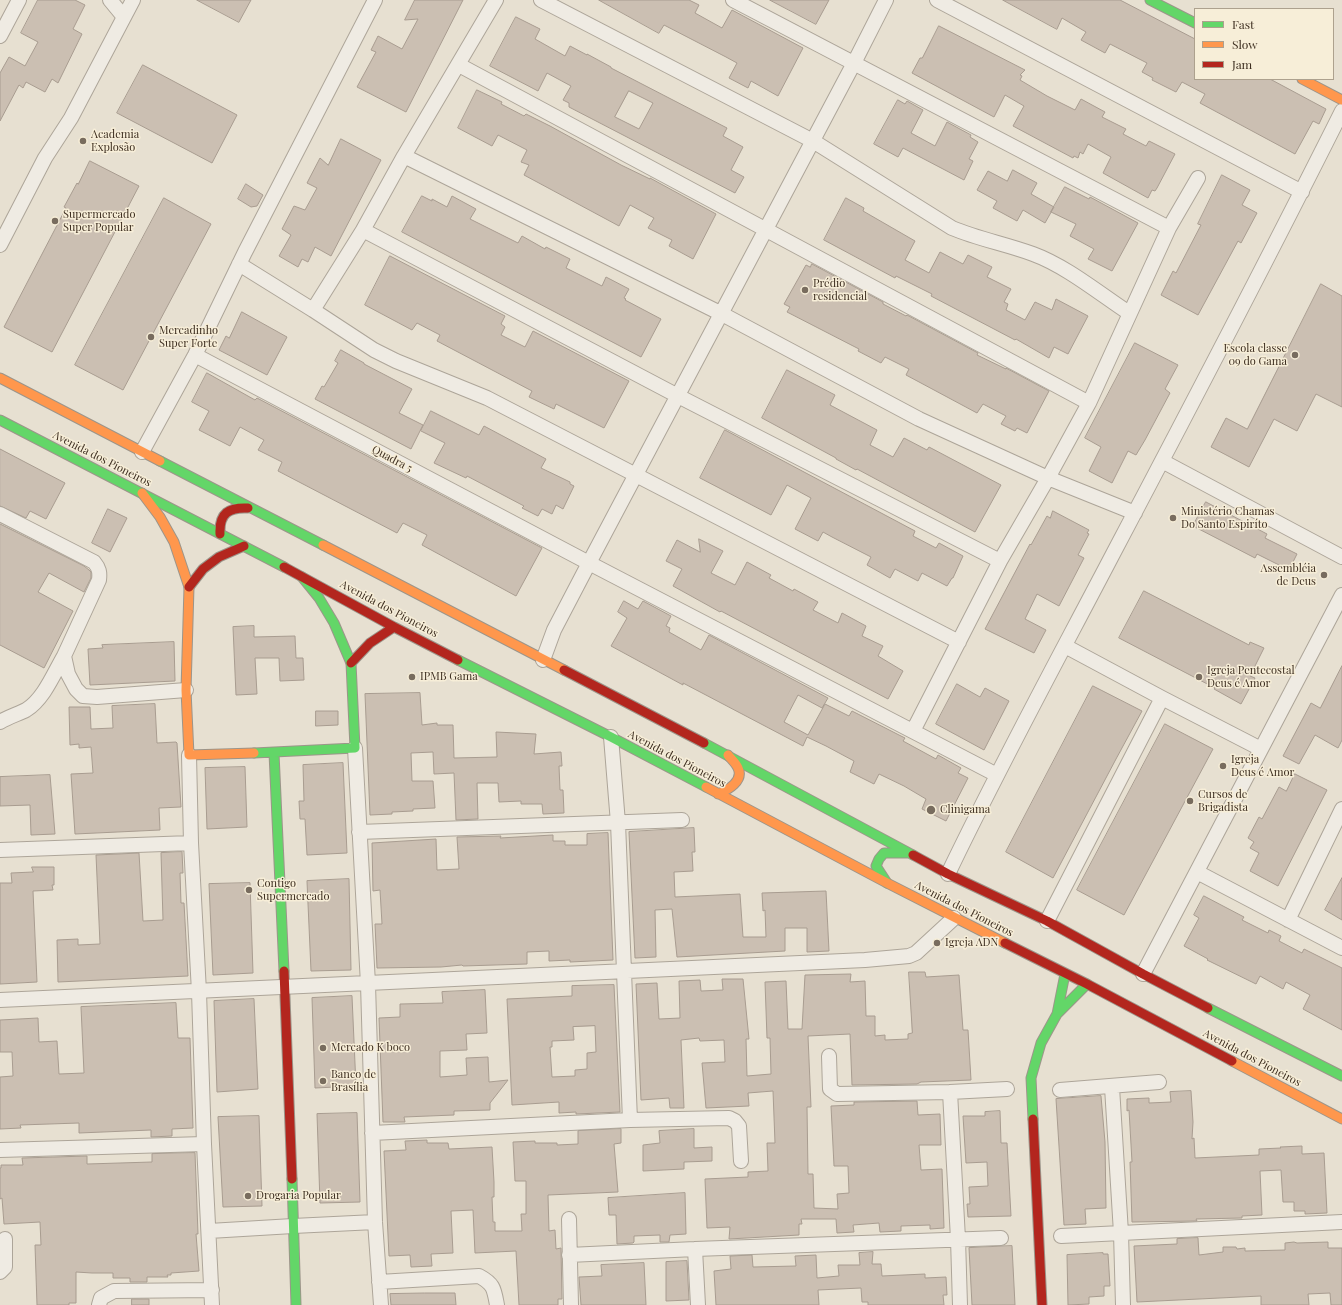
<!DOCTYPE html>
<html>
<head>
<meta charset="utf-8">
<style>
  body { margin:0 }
  #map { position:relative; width:1342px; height:1305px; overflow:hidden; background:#e7e0d1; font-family:"Playfair Display",serif }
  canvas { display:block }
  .legend { position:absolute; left:1194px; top:8px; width:140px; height:72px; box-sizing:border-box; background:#f7eed8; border:1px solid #ada18e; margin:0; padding:5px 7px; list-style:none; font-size:12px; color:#3d2e20 }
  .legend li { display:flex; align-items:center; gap:8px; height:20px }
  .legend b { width:20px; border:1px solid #ada18e }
</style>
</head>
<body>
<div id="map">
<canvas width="1342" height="1305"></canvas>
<ul class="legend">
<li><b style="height:5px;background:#63d668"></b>Fast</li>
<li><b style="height:5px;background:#ff974d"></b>Slow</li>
<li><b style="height:5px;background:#b3261e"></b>Jam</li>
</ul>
</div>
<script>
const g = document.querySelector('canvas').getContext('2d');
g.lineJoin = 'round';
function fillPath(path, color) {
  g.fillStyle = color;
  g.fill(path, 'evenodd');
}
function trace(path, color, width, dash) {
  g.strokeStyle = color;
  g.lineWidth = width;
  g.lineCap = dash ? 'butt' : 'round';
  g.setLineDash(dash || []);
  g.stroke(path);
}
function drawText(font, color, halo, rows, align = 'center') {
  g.font = font + ' "Playfair Display",serif';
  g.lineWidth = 3;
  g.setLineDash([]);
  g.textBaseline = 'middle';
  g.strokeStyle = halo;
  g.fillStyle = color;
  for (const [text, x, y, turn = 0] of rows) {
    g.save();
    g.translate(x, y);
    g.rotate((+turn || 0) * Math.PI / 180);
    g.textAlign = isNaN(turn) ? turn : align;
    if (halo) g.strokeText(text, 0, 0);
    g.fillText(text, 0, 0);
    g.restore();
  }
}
const building = new Path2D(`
  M38,0H75L85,5L73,29L82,34L58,83L52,79L45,92L26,82L23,88L19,85L0,121V73L9,57L25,66L38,42L21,33Z
  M197,0H251L239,22Z
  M415,0H463L406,112L357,87L376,52L371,50L378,36L402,49L418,19L405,20Z
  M599,0H689L699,5L695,13L722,28L732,10L803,48L778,96L751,81L748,88L729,78L737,63L726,57L664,25L659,33Z
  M770,0H829L816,24Z
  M1003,0H1120L1195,39V79H1270L1326,109L1319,124L1313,121L1295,154L1200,103L1205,94L1182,82L1176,92L1152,80L1153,78L1142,72L1147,63L1110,44L1105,53L1081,40L1086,32L1062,18L1057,29Z
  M516,17L540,29L535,39L565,56L570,46L587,55V54L611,67V68L727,128L723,136L743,147L731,170L744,177L735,193L569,107V103L563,100L571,86L547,73L538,91L490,66ZM629,91L653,103L639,129L615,117Z
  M939,26L1025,70L1020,75L1022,76L1020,80L1047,96L1075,110L1081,99L1105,112L1102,117L1126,129L1123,134L1146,146L1149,141L1175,154L1157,188L1155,191L1152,190L1148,198L1103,173L1111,157L1088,144L1083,154L1080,152L1078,158L1074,156L1073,158L1013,126L1024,106L1005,95L994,117L912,73L920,58H922Z
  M143,65L237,115L212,163L117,113Z
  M477,90L502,102L501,104L524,116L526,114L550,126L621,165L650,179V178L716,214L693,259L669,246L672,240L648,228L654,218L643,212L630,205L619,226L524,175L529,165L521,162L527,150L498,135L492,146L458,128Z
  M898,100L905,104L907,101L923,110L911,133L935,146L947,122L971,135L970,137L978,142L969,159L973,161L964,180L903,148L898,157L874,144Z
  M341,139L381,160L331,256L315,247L308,262L302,259L298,267L279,256L291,235L282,229L294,206L305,210L317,188L307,183L320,158L328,165Z
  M90,161L139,186L52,352L4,327L66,208L64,207L77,183L78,184Z
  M1013,170L1037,183L1031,194L1054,207L1045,223L1023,210L1017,221L993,208L997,201L977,190L988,171L1007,181Z
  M1222,175L1250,190L1242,205L1257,213L1241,243L1238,241L1198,315L1161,295L1173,271L1176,273L1201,225L1198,224Z
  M246,184L263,195L257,206L251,207L238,199Z
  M1065,187L1089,199L1090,197L1138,223L1112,271L1088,259L1094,249L1070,236L1076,224L1051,212Z
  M422,196L432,201V199L447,207L452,196L476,209L470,219L518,243L522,236L545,249L546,247L570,259L566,268L602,286L606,277L629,289L624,298L626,299L625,300L661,319L641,357L402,232Z
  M164,198L211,224L123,390L75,365Z
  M846,198L864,208L863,211L915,241L905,260L929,273L940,252L963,264L968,255L992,267L987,277L1011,289L1004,302L1008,304L1006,310L1025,320L1035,302L1052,310L1056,299L1088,316L1068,354L1054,347L1049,358L1016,339L1015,340L931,296L932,294L896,276L895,278L824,240Z
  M390,256L505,316L501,324L505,327L501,335L525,347L533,331L629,381L604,428L556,404L554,409L529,397L532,391L437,341L440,335L417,323L412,330L365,305Z
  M812,264L883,302V304L906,316L907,315L978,353L977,355L1006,369V368L1049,391L1027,433L1017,428L1015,431L1001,424L1006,416L983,404L977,413L906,375L909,369L885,357L881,363L858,351L859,349L787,312L790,307L784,304L806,265L810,267Z
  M1321,284L1342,296V407L1316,394L1297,431L1274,419L1249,467L1211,447L1226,418L1247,429Z
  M242,312L287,337L267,375L219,350L226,336L229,338Z
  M1135,343L1178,365L1165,389L1170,393L1145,440L1136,455L1128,451L1112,483L1089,471L1101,447L1085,438Z
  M341,350L364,363V364L412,389L399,413L423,425L411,449L315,399L322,386L324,387L338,363L335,361Z
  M787,370L835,395L830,405L877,430L870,445L893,457L904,438L927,450L929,447L1001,485L975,532L857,469L856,470L836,459V458L762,418Z
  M207,373L255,400L257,398L542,548L516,596L422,545L427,535L403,523L397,533L278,471L282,462L258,450L264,440L240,427L230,446L199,430L209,411L192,402Z
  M431,411L479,435L484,426L546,459L541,468L570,482V484L574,486L563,509L556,505L552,514L542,509L538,516L522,508L524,506L467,476L466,478L434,463L445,443L421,431Z
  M725,430L915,531L913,536L936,548L939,543L963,556L953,578H952L947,586L922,573L918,581L895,569L890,578L867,565L871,557L832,537L823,532L818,541L795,529L811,498L787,485L771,515L700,478Z
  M0,449L65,483L46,519L30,511L26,518L0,506Z
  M1206,502L1267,534L1265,538L1297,554L1289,570L1257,554L1255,558L1193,526Z
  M108,509L127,518L110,552L92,543Z
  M1053,511L1089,530L1087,533L1089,534L1078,555L1084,558L1059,606L1037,594L1025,619L1046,630L1034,653L985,629L1030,544L1031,545L1047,516L1050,518Z
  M0,524L84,566L89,570L91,572V578L84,592L49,573L38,592L73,611L44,668L0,645Z
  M699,539L723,551L711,573L735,585L747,562L771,575L769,578L793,591L794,589L818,602L813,610L838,623L842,613L866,626L862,636L883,646L878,656L903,671L888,699L721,611L720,612L673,586L682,569L666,561L677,540L700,552Z
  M1144,591L1249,645L1250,642L1264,648L1250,676L1255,678L1241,704L1214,689L1215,688L1119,638Z
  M624,601L638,609L643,601L671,616L666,626L670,628L669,632L701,650L709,635L828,698L822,708L798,695L784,722L808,735L825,704L849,716L852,711L899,735L905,738L903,741L936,759L938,755L961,768L958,773L968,778L946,821L922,809L926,799L904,786L879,774L874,784L850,772L854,761L826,746L807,737L803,746L683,683V685L611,646L627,618L618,612Z
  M254,626V637L295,636L296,658H303L304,680L280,681L279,658H255L257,694L236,695L233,627Z
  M174,642L175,681L90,685L88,649L103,648L102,645Z
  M1342,666V740L1338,748L1315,735L1299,764L1283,756L1311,703L1320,708Z
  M957,684L980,697L985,688L1009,701L984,750L936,724Z
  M1093,686L1142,711L1116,759L1053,878L1006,852Z
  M420,693L422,725L437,723V725H453L454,758L497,757L496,732L536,734L534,754L561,752L562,766H559L560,790H563L564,813L543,814L542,804H521V801L499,802L498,783H477L478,819L456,820L454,773L434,774L433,752L411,753L412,781H433L435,808L413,809V811L392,812V814L370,815L365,694Z
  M155,704L157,743L176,742L177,743L181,807L159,808L160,830L75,834L71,774L93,773L91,747L79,748V744L70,745L69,707H90L91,729L113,728L112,706Z
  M316,711H338V725L316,726Z
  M1165,724L1213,749L1124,915L1077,890Z
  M343,763L347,853L307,855L305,819H300L299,801H304L303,765Z
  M245,767L247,827L207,829L205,768Z
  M1295,774L1327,790L1278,886L1250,871L1259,853L1250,848L1254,842L1248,838L1259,817L1262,819L1279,787L1286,791Z
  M50,775L55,834L31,835L30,805L0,806V777Z
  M694,828L695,852H692L693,871L674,872L675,897L740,894L743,937H766L765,910L763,911L762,893L826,891L829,951L807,952V928H785V951L677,957L672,909L655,910L656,957L635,958L629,832Z
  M608,833L613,960L570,962V960L549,961V951L527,952V964L463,966L462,965L441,967L377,968L375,924H382L380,890L373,891L372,843L436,839L437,870L459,869L457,837L501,836L500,838L553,835V841H565V845H587V834Z
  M182,852L183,873H180L181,903H184L188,976L58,982L57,940L78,939V945L100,944L96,855L139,853L143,921L163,920L161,853Z
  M32,867H54V885H52L53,890L33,891L37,982L0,984V883H12L11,873L33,872Z
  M1342,878V920L1325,910Z
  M349,879L351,970L311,971L307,881Z
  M250,883L253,973L213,975L209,884Z
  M1204,896L1244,917L1242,920L1268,933L1269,930L1281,936L1279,941L1302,953L1304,949L1342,968V1030L1303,1009L1310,995L1286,982L1283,989L1260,976L1256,984L1207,960L1208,959L1184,946L1199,918L1194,915Z
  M909,972H925L926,977L959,975L963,1030H968L971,1080L921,1082L917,1084L852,1085L850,1034L808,1036L811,1107H807L808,1174H813L814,1208L838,1209L837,1194L849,1193L848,1166H834L831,1106L854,1105V1102L917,1101L918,1115L940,1114L941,1145H919L921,1170L942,1169L944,1228L930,1229V1225L901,1226V1231L880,1232L879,1223L853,1225L854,1232L837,1233L836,1219H801L802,1224H799V1235L729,1239L730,1227L707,1228L705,1179L748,1177V1172L768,1171L767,1143H775L773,1091L748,1093L749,1106L706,1108L702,1063L725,1062L724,1040L700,1041L699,1038L681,1040L684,1108H670L669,1098L641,1100L636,984L657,983L659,1019L680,1018L679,981L700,980L701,991L723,990L722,979H743L749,1039H746L747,1076L771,1074L770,1038H767L765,982L786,981L788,1029H802L805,975L851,974L850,982L865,981L866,1016H875V1036L885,1035V1040L908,1039V1034L912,1033Z
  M614,985L620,1112L576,1114V1112L559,1113V1102L512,1105L507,999L572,996V986ZM595,1026L596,1052L587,1053V1069L575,1070V1076L552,1077L550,1047H552V1041L574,1040L573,1027Z
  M485,990L487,1033L466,1034L467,1050L440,1051V1077L467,1075L466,1058L488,1057L489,1082L508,1080L490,1103V1110L454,1111V1115L404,1117L405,1122H383L379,1018L400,1017V1004L443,1003L442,992Z
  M352,996L356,1086L315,1088L312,998Z
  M254,999L258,1089L217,1092L214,1001Z
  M176,1003L178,1038H190L193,1128L172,1129V1136L151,1137V1130L79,1133V1123L20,1125L21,1128L0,1129V1077L13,1076L12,1052H0V1020L38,1018L39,1042L57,1041L59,1074L84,1073L81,1007Z
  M1191,1091L1193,1122L1192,1139L1194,1138L1195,1158L1259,1155V1149L1281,1148L1280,1147L1302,1146V1154L1324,1153L1327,1213L1305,1214V1211H1294V1202H1283L1281,1170L1260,1171L1262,1215L1242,1216V1218L1196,1219L1197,1221L1132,1222L1130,1162H1132L1129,1110L1127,1111V1099L1149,1098V1103L1171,1102L1170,1092Z
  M1101,1096L1105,1142L1106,1208L1085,1209L1086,1224L1064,1225L1056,1099Z
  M1000,1111L1001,1143H1007L1011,1216L968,1217L967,1204H970L969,1187L988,1186L987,1162L966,1163L963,1116H985V1112Z
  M357,1113L360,1202L320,1203L317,1114Z
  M259,1116L262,1206L223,1207L218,1117Z
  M621,1129V1143L614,1144L618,1192L548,1195L549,1231L555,1230L556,1249L561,1248L562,1299H558V1305H519L516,1251L475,1253L473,1210L451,1211L453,1253L431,1254L432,1266L411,1267L410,1255L389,1256L384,1151L406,1150L405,1141L427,1140V1143H448L449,1149L492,1147L494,1182V1197H492L493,1222H495V1231H522L521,1214H526V1181H515L513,1142L535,1141V1143H557V1145L578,1144V1131Z
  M694,1129V1148L712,1147V1161L684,1162V1169L643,1171V1145L660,1143L659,1131Z
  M195,1153L198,1234H196L199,1271L171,1273V1275H167L168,1277H147V1282H130V1278H113V1273H92L76,1272V1303H69V1305H37L35,1245H41L40,1222L4,1224L2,1198L0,1199V1168H1V1165H23L22,1158L87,1156V1164L152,1162V1154Z
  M685,1193L686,1234L670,1235L669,1242H660V1235L634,1236V1242L633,1243L617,1244L616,1215H609L608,1198Z
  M1198,1238L1199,1255L1223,1252V1247H1236L1237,1249L1245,1248V1251L1285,1250V1243L1294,1242L1297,1243L1328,1242V1248H1342V1305H1331L1330,1293L1308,1294L1309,1305H1261V1296L1137,1302L1134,1246L1177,1244V1239Z
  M1012,1246L1015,1305H972L969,1248Z
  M873,1252L872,1264H881L882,1276L925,1274V1278L946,1277L947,1295H943L944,1305H868V1302H862L861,1288L818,1290L819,1305H716L714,1271L731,1269L730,1256L752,1255L753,1267L796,1266L795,1256L816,1255L817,1278L839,1276L838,1265H860L859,1253Z
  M1103,1253V1254H1108L1110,1286H1104V1296L1089,1297V1304L1068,1305L1067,1255Z
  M687,1261L689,1300L666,1301V1262Z
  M644,1263L646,1305H581L579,1277L602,1276L601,1265Z
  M425,1293H455L456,1305H391L390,1294Z
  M132,1299H149V1305H132Z`);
const street = new Path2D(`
  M110,0L124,17
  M541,0L813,141L952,228C978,239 1006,244 1033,254C1066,266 1100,294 1129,313
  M733,0L1169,228
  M937,0L1302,192
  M0,36L19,0
  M459,65L1089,403
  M404,156L722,314L919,419L1048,478L1135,513
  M363,230L678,396L1000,561
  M0,245L45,158L71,118L133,0
  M239,264L313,310L374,350L396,361L487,398L959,642
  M313,310L363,230L404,156L496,0
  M195,355L589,563L997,775
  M142,452L195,355L245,252L375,0
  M1162,461L1342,557
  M0,514L94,562C99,568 100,572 99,580L64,656L68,674L76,689L83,696L97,697L186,690
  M1065,646L1162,698L1261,749
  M543,660L554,630L589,563L854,63L886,0
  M0,722C8,717 18,714 26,710C44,699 54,673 64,656
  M913,731L1000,561L1048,478L1089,403L1169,228L1198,178
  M611,737L618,823L630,1120L729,1118L735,1121L739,1126L741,1161
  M355,748L368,984L375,1222L381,1305
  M189,755L191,843L199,992L204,1144L212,1305
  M359,832L682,820
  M0,850L191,843
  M1197,872L1342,948
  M948,874C1000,765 1058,659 1114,552C1191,406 1268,259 1342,111
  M1288,920L1342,809
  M1047,921L1162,698
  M1143,974L1342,595
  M0,1000C288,988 576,974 865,960L909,956L916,953L954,918
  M829,1056L830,1089L837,1094L950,1092L1007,1089
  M1112,1087L1121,1233L1123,1305
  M1060,1090L1159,1082
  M950,1092L958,1239L960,1305
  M372,1133L630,1120
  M0,1150L204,1144
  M569,1219L571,1305
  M209,1231L293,1226L375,1222
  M1061,1236L1342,1222
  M695,1249L698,1305
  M569,1255L695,1249L1001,1238
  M0,1272L5,1267V1239
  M379,1282L479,1276C494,1284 494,1289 497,1305
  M99,1305L101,1298L114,1291L212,1290`);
const fast = new Path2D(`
  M1150,0L1195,23
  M0,420L284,567
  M160,461L323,545
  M458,660L611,737L706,787
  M704,743L913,855
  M254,753L355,748L351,663L334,623L319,598L302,577
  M274,753L284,971
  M887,883L876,866L879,859L884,853H906
  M1208,1008L1342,1076
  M1057,1014L1087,984
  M1033,1119L1031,1078L1041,1043L1057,1014L1065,974
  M292,1179L296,1305`);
const slow = new Path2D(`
  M1302,79L1342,100
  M0,378L160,461
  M142,493L160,517L174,542L189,587L186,690L189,755L254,753
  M323,545L564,670
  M706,787L887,883L1005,943
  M718,794C728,790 744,781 738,768C736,763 731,759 728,755
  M1232,1061L1342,1119`);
const jam = new Path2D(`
  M220,534C219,513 229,507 248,508
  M284,567L394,627L458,660
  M189,587L203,569L219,557L244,546
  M351,663L370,643L394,627
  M564,670L704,743
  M913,855L948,874L1047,921L1143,974L1208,1008
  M1005,943L1087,984L1232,1061
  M284,971L292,1179
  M1033,1119L1042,1305`);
const markers = [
  [83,141,4,"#786c5e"],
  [55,221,4,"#786c5e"],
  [805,290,4,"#786c5e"],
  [151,337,4,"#786c5e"],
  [1295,355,4,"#786c5e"],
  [1173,518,4,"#786c5e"],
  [1324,575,4,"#786c5e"],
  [412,677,4,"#786c5e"],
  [1199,677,4,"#786c5e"],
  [1223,766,4,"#786c5e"],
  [1190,801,4,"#786c5e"],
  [931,810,5,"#786c5e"],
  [249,890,4,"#786c5e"],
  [937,943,4,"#786c5e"],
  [323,1048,4,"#786c5e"],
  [323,1081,4,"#786c5e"],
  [248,1196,4,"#786c5e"]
];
const poiNames = [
  ["Academia",91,135],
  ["Explosão",91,148],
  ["Supermercado",63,215],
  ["Super Popular",63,228],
  ["Prédio",813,284],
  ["residencial",813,297],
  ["Mercadinho",159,331],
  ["Super Forte",159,344],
  ["Escola classe",1287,349,"right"],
  ["09 do Gama",1287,362,"right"],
  ["Ministério Chamas",1181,512],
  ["Do Santo Espiríto",1181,525],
  ["Assembléia",1316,569,"right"],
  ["de Deus",1316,582,"right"],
  ["Igreja Pentecostal",1207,671],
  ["Deus é Amor",1207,684],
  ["IPMB Gama",420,677],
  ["Igreja",1231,760],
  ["Deus é Amor",1231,773],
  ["Cursos de",1198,795],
  ["Brigadista",1198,808],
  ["Clinigama",940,810],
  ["Contigo",257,884],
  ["Supermercado",257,897],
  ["Igreja ADN",945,943],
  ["Mercado K boco",331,1048],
  ["Banco de",331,1075],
  ["Brasília",331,1088],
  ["Drogaria Popular",256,1196]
];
const streetNames = [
  ["Avenida dos Pioneiros",102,459,27],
  ["Quadra 5",392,459,28],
  ["Avenida dos Pioneiros",389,609,28],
  ["Avenida dos Pioneiros",677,759,28],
  ["Avenida dos Pioneiros",964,909,27],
  ["Avenida dos Pioneiros",1252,1058,28]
];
fillPath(building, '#cbbfb2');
trace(building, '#a89c90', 1);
trace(street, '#ada599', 16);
trace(fast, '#9c958a', 11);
trace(slow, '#9c958a', 11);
trace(jam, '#9c958a', 11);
trace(street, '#efebe3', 14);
trace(fast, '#63d668', 9);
trace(slow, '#ff974d', 9);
trace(jam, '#b3261e', 9);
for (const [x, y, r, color] of markers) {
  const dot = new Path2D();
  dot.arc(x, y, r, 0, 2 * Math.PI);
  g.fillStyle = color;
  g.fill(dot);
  trace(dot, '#f7eed8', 1.5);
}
drawText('11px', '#3d2e20', '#f7eed8', poiNames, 'left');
drawText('11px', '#3d2e20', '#f7eed8', streetNames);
</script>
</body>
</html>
